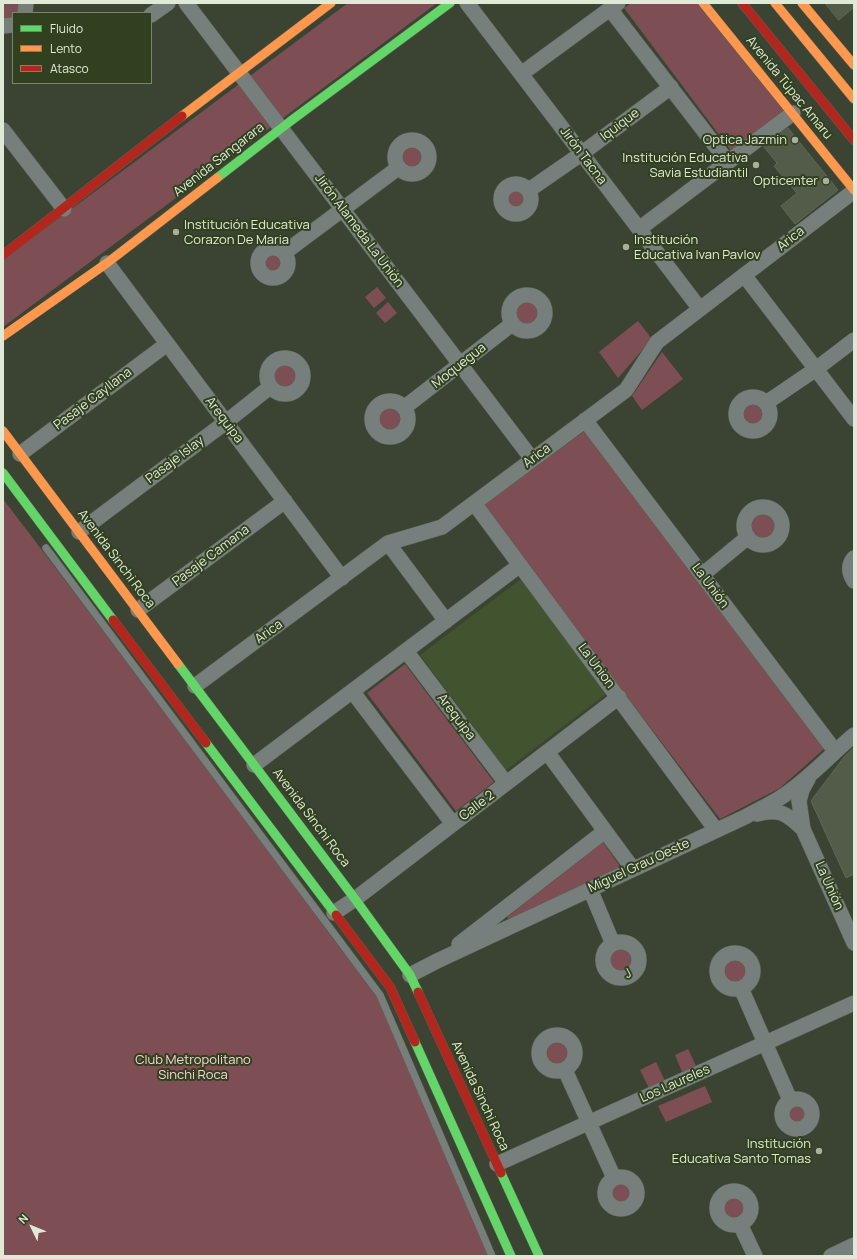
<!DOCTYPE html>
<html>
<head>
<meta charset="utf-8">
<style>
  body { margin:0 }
  #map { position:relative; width:857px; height:1259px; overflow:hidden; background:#3b4432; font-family:Manrope,sans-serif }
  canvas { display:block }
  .frame { position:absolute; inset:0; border:4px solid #dfead6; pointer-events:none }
  .legend { position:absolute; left:12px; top:12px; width:140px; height:72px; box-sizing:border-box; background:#31411f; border:1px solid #778568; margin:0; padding:5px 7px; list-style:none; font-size:12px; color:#dfead6 }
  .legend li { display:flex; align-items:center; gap:8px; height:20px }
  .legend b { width:20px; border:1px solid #778568 }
  .north { position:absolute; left:12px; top:1207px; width:40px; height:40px; -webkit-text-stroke:3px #31411f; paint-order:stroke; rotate:313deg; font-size:11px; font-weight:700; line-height:16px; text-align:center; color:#dfead6 }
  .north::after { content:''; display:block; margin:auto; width:14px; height:18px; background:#dfead6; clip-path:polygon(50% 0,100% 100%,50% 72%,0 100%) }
</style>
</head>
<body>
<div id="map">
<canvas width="857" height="1259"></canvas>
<div class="frame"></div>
<ul class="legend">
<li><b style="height:5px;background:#63d668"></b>Fluido</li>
<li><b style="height:5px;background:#ff974d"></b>Lento</li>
<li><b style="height:5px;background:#b3261e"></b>Atasco</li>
</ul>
<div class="north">N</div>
</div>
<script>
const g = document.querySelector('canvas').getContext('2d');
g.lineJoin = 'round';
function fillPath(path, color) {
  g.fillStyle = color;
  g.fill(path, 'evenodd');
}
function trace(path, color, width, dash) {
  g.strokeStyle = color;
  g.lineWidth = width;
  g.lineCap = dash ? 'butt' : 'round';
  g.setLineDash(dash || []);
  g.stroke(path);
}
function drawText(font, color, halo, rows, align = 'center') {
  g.font = font + ' Manrope,sans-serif';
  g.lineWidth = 4;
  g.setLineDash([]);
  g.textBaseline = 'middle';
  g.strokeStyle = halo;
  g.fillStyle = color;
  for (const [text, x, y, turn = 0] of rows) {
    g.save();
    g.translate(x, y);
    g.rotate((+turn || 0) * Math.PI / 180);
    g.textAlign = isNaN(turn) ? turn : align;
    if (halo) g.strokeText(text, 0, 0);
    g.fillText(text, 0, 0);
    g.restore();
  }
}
const built = new Path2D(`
  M521,579L606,694L506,770L420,655Z`);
const green = new Path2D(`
  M3,3H22L21,13H13V21L3,22Z
  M348,3H437L3,327V260Z
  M631,3H700L788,111L732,152L624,8Z
  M399 157a12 12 0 1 1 24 0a12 12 0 1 1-24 0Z
  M504 199a12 12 0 1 1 24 0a12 12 0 1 1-24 0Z
  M259 263a13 13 0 1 1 26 0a13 13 0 1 1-26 0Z
  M377,287L386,298L374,308L365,297Z
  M514 312a13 13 0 1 1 26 0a13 13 0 1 1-26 0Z
  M388,302L397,313L385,323L376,313Z
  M638,321L652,339L618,378L599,352Z
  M662,352L683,379L642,410L632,396Z
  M271 376a14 14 0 1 1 28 0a14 14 0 1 1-28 0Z
  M739 414a13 13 0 1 1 26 0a13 13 0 1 1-26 0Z
  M376 419a14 14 0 1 1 28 0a14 14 0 1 1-28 0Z
  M586,430L825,748L780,788L720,819L482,506Z
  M3,499L190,744L339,947L383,1002L491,1256H3Z
  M748 527a15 15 0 1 1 30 0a15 15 0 1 1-30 0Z
  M405,664L494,782L456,811L367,693Z
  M603,842L619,865L617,872L510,921L507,917Z
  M609 960a12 12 0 1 1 24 0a12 12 0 1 1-24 0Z
  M723 971a12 12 0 1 1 24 0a12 12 0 1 1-24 0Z
  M543 1053a13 13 0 1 1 26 0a13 13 0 1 1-26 0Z
  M688,1049L697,1068L683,1074L675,1055Z
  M656,1062L666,1083L650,1090L640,1070Z
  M705,1086L712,1102L666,1122L658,1106Z
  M787 1114a10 10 0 1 1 20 0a10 10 0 1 1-20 0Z
  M609 1193a12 12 0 1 1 24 0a12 12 0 1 1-24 0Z
  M723 1208a11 11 0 1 1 22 0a11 11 0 1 1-22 0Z`);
const building = new Path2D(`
  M825,3H854V7L839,20Z
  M788,128L838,190L795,224L781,206L797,193L774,166L777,163L764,147Z
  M854,748V874L846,878L811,801L844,757Z`);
const lane = new Path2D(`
  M46,548L380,995L492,1256`);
const street = new Path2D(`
  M186,3L532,459
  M467,3L700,309
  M610,9L728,162
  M25,13L26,3
  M151,15L168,3
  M3,26L13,25
  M521,74L618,3
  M3,130L64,209
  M395 157a17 17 0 1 1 34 0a17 17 0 1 1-34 0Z
  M501 199a15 15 0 1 1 30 0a15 15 0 1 1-30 0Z
  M529,190L581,154L671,87
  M639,229L793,113
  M258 263a15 15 0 1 1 30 0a15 15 0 1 1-30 0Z
  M284,253L398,168
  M107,263L342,578
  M744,275L854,419
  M509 313a18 18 0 1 1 36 0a18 18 0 1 1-36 0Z
  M267 376a18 18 0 1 1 36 0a18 18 0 1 1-36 0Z
  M736 414a17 17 0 1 1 34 0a17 17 0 1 1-34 0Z
  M372 419a18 18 0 1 1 36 0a18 18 0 1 1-36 0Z
  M766,403L816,369L854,340
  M405,407L512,324
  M585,420L835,751
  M20,454L167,344
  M474,503L716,830
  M744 526a19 19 0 1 1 38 0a19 19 0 1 1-38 0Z
  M79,532L226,422L270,387
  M388,543L446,621
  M854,558C848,565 849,573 854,581
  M702,575L748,537
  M138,610L285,501
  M406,651L506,783
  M195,686L388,543L442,527L626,390L657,342L854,191
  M352,691L453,824
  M547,752L633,869
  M254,765L520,565
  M808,779L802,790L799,801L803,829L854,943
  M757,814C780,808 787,814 803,829
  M590,889L613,944
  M334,913L355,899L619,697
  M603 960a18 18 0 1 1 36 0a18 18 0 1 1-36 0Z
  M459,944L605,831
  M717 971a18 18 0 1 1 36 0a18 18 0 1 1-36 0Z
  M410,975L437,961L745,817C758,810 771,804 783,796C809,779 830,755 854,735
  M741,988L790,1100
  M539 1053a18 18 0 1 1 36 0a18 18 0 1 1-36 0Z
  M565,1070L614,1178
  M782 1114a15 15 0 1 1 30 0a15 15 0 1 1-30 0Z
  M497,1164L854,1003
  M605 1193a16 16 0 1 1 32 0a16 16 0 1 1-32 0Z
  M717 1208a17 17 0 1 1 34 0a17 17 0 1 1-34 0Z
  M740,1224L755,1256
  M831,1256L854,1245`);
const fast = new Path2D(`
  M217,178L292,120L450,3
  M3,473L113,620
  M178,664L355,899L410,975L418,992
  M206,743L336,915
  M415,1042L511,1256
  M501,1173L539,1256`);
const slow = new Path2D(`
  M703,3L854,190
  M775,3L854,99
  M802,3L854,65
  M182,116L331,3
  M3,336L107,263L217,178
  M3,431L178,664`);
const jam = new Path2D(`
  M742,3L854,140
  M3,255L182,116
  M113,620L206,743
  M336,915L390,987L415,1042
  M418,992L501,1173`);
const markers = [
  [795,140,4,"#a6b09d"],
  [756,165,4,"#a6b09d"],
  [826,181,4,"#a6b09d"],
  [176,232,4,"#a6b09d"],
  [626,247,4,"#a6b09d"],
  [819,1151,4,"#a6b09d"]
];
const streetNames = [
  ["Avenida Túpac Amaru",789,88,51],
  ["Iquique",620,125,-37],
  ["Jirón Tacna",583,156,53],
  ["Avenida Sangarara",219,160,-38],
  ["Jirón Alameda La Unión",359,231,53],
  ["Arica",791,239,-38],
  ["Moquegua",459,366,-38],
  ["Pasaje Cayllana",93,399,-37],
  ["Arequipa",224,420,53],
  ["Arica",537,456,-37],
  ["Pasaje Islay",175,460,-37],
  ["Pasaje Camana",211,556,-37],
  ["Avenida Sinchi Roca",116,559,53],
  ["La Unión",710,586,53],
  ["Arica",269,632,-36],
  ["La Union",596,666,53],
  ["Arequipa",456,717,53],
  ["Calle 2",477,806,-37],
  ["Avenida Sinchi Roca",311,818,53],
  ["Miguel Grau Oeste",639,866,-25],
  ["La Unión",829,886,66],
  ["J",628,974,-27],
  ["Los Laureles",675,1084,-24],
  ["Avenida Sinchi Roca",480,1096,65]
];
const poiNames = [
  ["Optica Jazmin",787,140],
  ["Institución Educativa",748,158],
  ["Savia Estudiantil",748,173],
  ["Opticenter",818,181],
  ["Institución Educativa",184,225,"left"],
  ["Corazon De Maria",184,240,"left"],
  ["Institución",634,240,"left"],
  ["Educativa Ivan Pavlov",634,255,"left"],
  ["Institución",811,1144],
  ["Educativa Santo Tomas",811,1159]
];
const parkNames = [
  ["Club Metropolitano",193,1060],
  ["Sinchi Roca",193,1075]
];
fillPath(built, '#42542f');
fillPath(green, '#7d4f55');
fillPath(building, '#535c49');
trace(building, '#606758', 1);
trace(lane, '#596051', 8);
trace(street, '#596051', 16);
trace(fast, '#596051', 10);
trace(slow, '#596051', 10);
trace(jam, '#596051', 10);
trace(lane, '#767f7b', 7);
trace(street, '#767f7b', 15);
trace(fast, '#63d668', 9);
trace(slow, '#ff974d', 9);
trace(jam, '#b3261e', 9);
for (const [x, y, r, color] of markers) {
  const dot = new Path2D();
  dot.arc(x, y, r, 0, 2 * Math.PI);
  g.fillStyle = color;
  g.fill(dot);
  trace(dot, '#31411f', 1.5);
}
drawText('13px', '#dfead6', '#31411f', streetNames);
drawText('13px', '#dfead6', '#31411f', poiNames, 'right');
drawText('13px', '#fcd3d8', '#31411f', parkNames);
</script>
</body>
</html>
